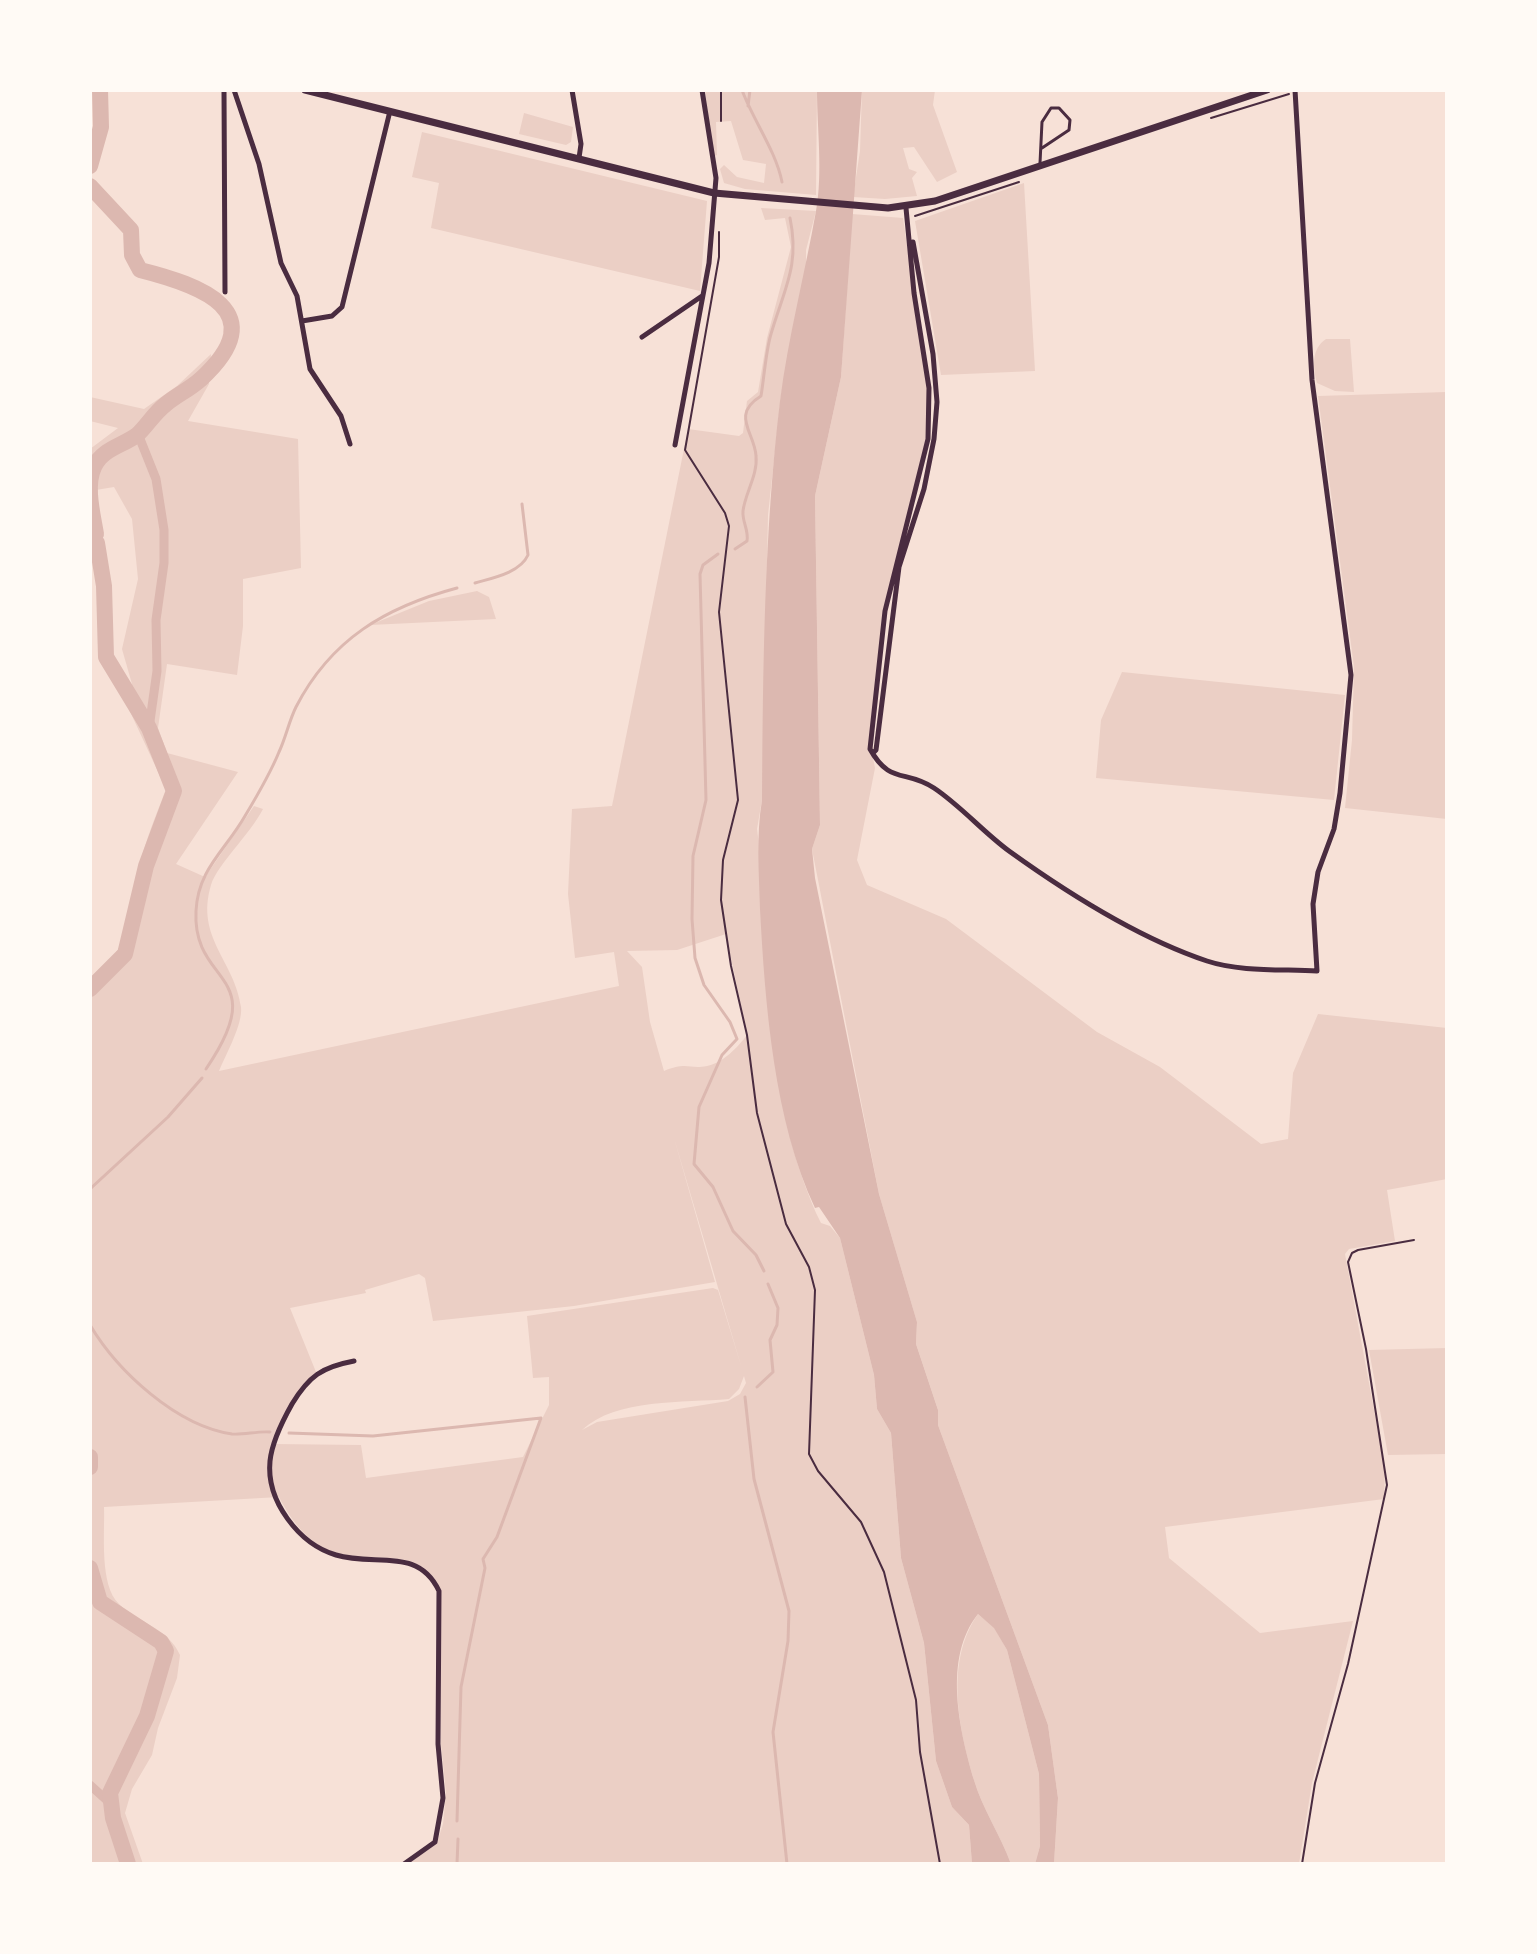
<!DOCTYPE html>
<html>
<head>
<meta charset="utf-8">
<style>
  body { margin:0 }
  #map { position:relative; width:1537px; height:1954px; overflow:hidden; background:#f7e1d7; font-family:Mulish,sans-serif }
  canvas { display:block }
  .frame { position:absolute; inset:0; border:92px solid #fffaf5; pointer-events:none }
</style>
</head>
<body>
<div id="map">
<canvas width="1537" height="1954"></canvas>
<div class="frame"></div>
</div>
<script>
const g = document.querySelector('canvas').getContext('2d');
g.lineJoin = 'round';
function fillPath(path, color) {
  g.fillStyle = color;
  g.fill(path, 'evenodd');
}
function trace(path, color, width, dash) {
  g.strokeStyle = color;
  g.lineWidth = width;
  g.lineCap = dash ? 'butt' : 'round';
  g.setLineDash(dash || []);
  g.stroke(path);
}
const green = new Path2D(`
  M705,90H817L816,195L745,189L724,183L720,169L724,165L737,177L764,183L766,164L743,160L731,121L716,122L717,155L713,157Z
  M862,90H935L933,105L957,172L937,182L914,147L903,148L909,169L917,172L912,178L917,196L885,199L853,197L860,151Z
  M524,113L573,127L571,142L566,145L519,134Z
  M422,132L707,201L700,291L431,228L439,183L412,177Z
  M1024,183L1035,371L941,375L915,221Z
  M761,208L816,211L806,250V273L781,396L768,515L762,800L757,829C760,849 759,869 760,889C769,1001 772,1121 821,1223L830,1226L840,1238L874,1375L877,1409L891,1433L901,1558L924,1643L936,1761L952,1807L969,1825L972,1864H408L437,1843L443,1824L446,1793L441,1744V1592C422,1544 376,1564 337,1553C309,1545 292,1522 279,1497L104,1507C105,1533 99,1585 119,1604C139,1623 168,1628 180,1655L177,1678L158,1728L152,1755L132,1789L125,1813L143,1864H90V981C142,935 126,912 143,853C149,832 158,810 166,789L120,690L132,684L122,649L138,579L132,519L114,487L90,491V449L118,428L90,421V397L144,409L177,386L211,354L209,384L188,421L298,439L301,568L243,579V626L237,675L167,664L158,728L167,753L238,772L176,864L205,877L254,806L263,809C251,833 217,865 211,885C195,938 235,961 241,1007C243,1024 226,1054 219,1071L619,986L614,952L575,958L568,894L572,809L612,806L688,429L739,436L743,433L747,401L758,392L767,338L791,247L785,218L765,220ZM726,934L747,1035C738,1047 723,1063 707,1066C689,1070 688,1061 664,1071L650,1022L642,967L627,951L677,950ZM674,1138L742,1369L718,1290L713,1288L527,1316L533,1378L549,1377V1405L523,1457L366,1478L361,1445L274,1444L304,1385L316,1372L290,1308L366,1293L365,1290L419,1274L425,1278L433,1321L574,1306L715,1282ZM744,1376L746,1383L740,1394L728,1401L597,1422L582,1430C616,1398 684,1403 729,1399L739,1389Z
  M852,214L903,218L928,388L927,439L884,611L872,753L875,768L857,860L867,885L946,919L1097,1032L1160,1067L1261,1144L1288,1139L1293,1073L1318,1014L1447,1028V1179L1387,1190L1395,1241L1349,1249L1345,1254L1385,1469L1384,1499L1165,1527L1169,1558L1260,1633L1353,1621L1312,1783L1299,1864H1054L1058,1798L1048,1725L938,1425V1410L916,1344L917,1322L879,1194L812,849L820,825L815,496L841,377Z
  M1326,339H1350L1354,392L1335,391L1317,383C1313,367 1311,349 1326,339Z
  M1447,392V819L1345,808L1352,740L1354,667L1318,396Z
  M477,591L489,597L496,619L370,625L429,601Z
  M1122,672L1345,695L1334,800L1096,778L1101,720Z
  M1447,1348V1454L1388,1455L1369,1350Z
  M978,1614L994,1627L1007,1650L1039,1774L1040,1846L1035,1864H1011C1001,1836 982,1808 974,1780C958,1727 945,1661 978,1614Z`);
const water = new Path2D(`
  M817,90H862L841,377L815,496L820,825L812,849L815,878L879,1194L917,1322L916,1344L938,1410V1425L1048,1725L1058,1798L1054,1864H1035L1040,1846L1039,1774L1007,1650L994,1628L978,1614C943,1658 959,1729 974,1780C982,1808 1001,1836 1011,1864H972L969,1825L952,1807L936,1761L924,1643L901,1558L891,1433L877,1409L874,1375L840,1238L819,1207L815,1208C774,1121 765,1004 760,909C759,872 756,836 762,800C763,667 764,533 780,401C788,338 805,273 816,211C823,172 817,129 817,90Z`);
const stream = new Path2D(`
  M742,90C753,120 776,151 782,182
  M748,106L750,90
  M735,549L747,541C749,530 742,522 743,511C745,493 758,475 756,456C755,433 730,415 761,396C764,378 766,350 771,334C784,289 800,266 790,218
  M718,554L703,565L700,574L706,800L693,856L692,919L695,958L704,985L730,1022L737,1039L722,1055L699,1107L694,1164L713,1187L733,1231L756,1255L764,1271
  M475,583C492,578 520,573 528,555L522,504
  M206,1069C273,971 192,987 196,911C198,869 225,851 245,816C257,796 270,774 279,752C286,737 289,721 296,707C331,639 386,607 457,588
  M90,1189L168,1117L202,1078
  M90,1325C118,1372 177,1426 232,1434C244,1435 257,1431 270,1432
  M757,1387L773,1372L770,1340L777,1325L778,1308L768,1284
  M745,1397L754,1479L789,1611L788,1641L773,1732L787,1864
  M289,1433L373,1436L541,1418L497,1537L483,1559L485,1568L461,1687L457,1821
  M457,1864L458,1839`);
const canal = new Path2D(`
  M138,434L156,479L164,530V563L156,620L157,671L149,728
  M90,1785L111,1804`);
const river = new Path2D(`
  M90,166L101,127L100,90
  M90,186L131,230L132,255L140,270C200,285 275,311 201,379C190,389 177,395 166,404C154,413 147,426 137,435C122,446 102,449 94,467C85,486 93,515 96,534
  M90,989L125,954L146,866L174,791L149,728L106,657L104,586L97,543
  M90,1457V1467
  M90,1568L100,1602L161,1642L166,1651L147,1716L110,1793L113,1818L128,1864`);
const path = new Path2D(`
  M721,90V121
  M1211,118L1289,94
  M915,216L1019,182
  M719,232V257L685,450L725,513L729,526L719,612L738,800L723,860L721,900L731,966L747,1035L757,1113L786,1224L809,1267L815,1290L809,1454L818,1471L861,1522L884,1572L916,1700L920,1752L940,1864
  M1302,1864L1315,1783L1348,1664L1387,1485L1366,1349L1348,1262L1352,1253L1358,1250L1414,1240`);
const service = new Path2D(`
  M1040,163L1042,122L1051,108H1059L1070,120L1069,130L1042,148`);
const minor = new Path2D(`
  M224,90L225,292
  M234,90L259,164L281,263L297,296L310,369L341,416L350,444
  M572,90L581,144L579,158
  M906,208L914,293L929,388L928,439L885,611L870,749C890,785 905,769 934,788C961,806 983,832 1009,851C1066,892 1141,939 1207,961C1240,972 1283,969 1317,971L1313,904L1318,872L1334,829L1340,793L1351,675L1312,380L1295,90
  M302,321L332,316L342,307L390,111
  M642,337L702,296
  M675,445L709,263L716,178L702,90
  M873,753L876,750L899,567L924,489L934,439L937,402L933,354L913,242
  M354,1361C322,1367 309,1376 292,1404C283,1420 272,1442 270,1461C266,1501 299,1544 336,1555C375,1567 418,1546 439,1591L438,1744L443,1798L435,1842L404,1864`);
const tertiary = new Path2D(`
  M305,90L714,193L888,208L935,201L1267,90`);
fillPath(green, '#ebcfc5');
fillPath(water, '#dcb8b0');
trace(stream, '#dcb8b0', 3);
trace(canal, '#dcb8b0', 9);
trace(river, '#dcb8b0', 16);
trace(path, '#4a2c40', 2);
trace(service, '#4a2c40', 3);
trace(minor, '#4a2c40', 5);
trace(tertiary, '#4a2c40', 7);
</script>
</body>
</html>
